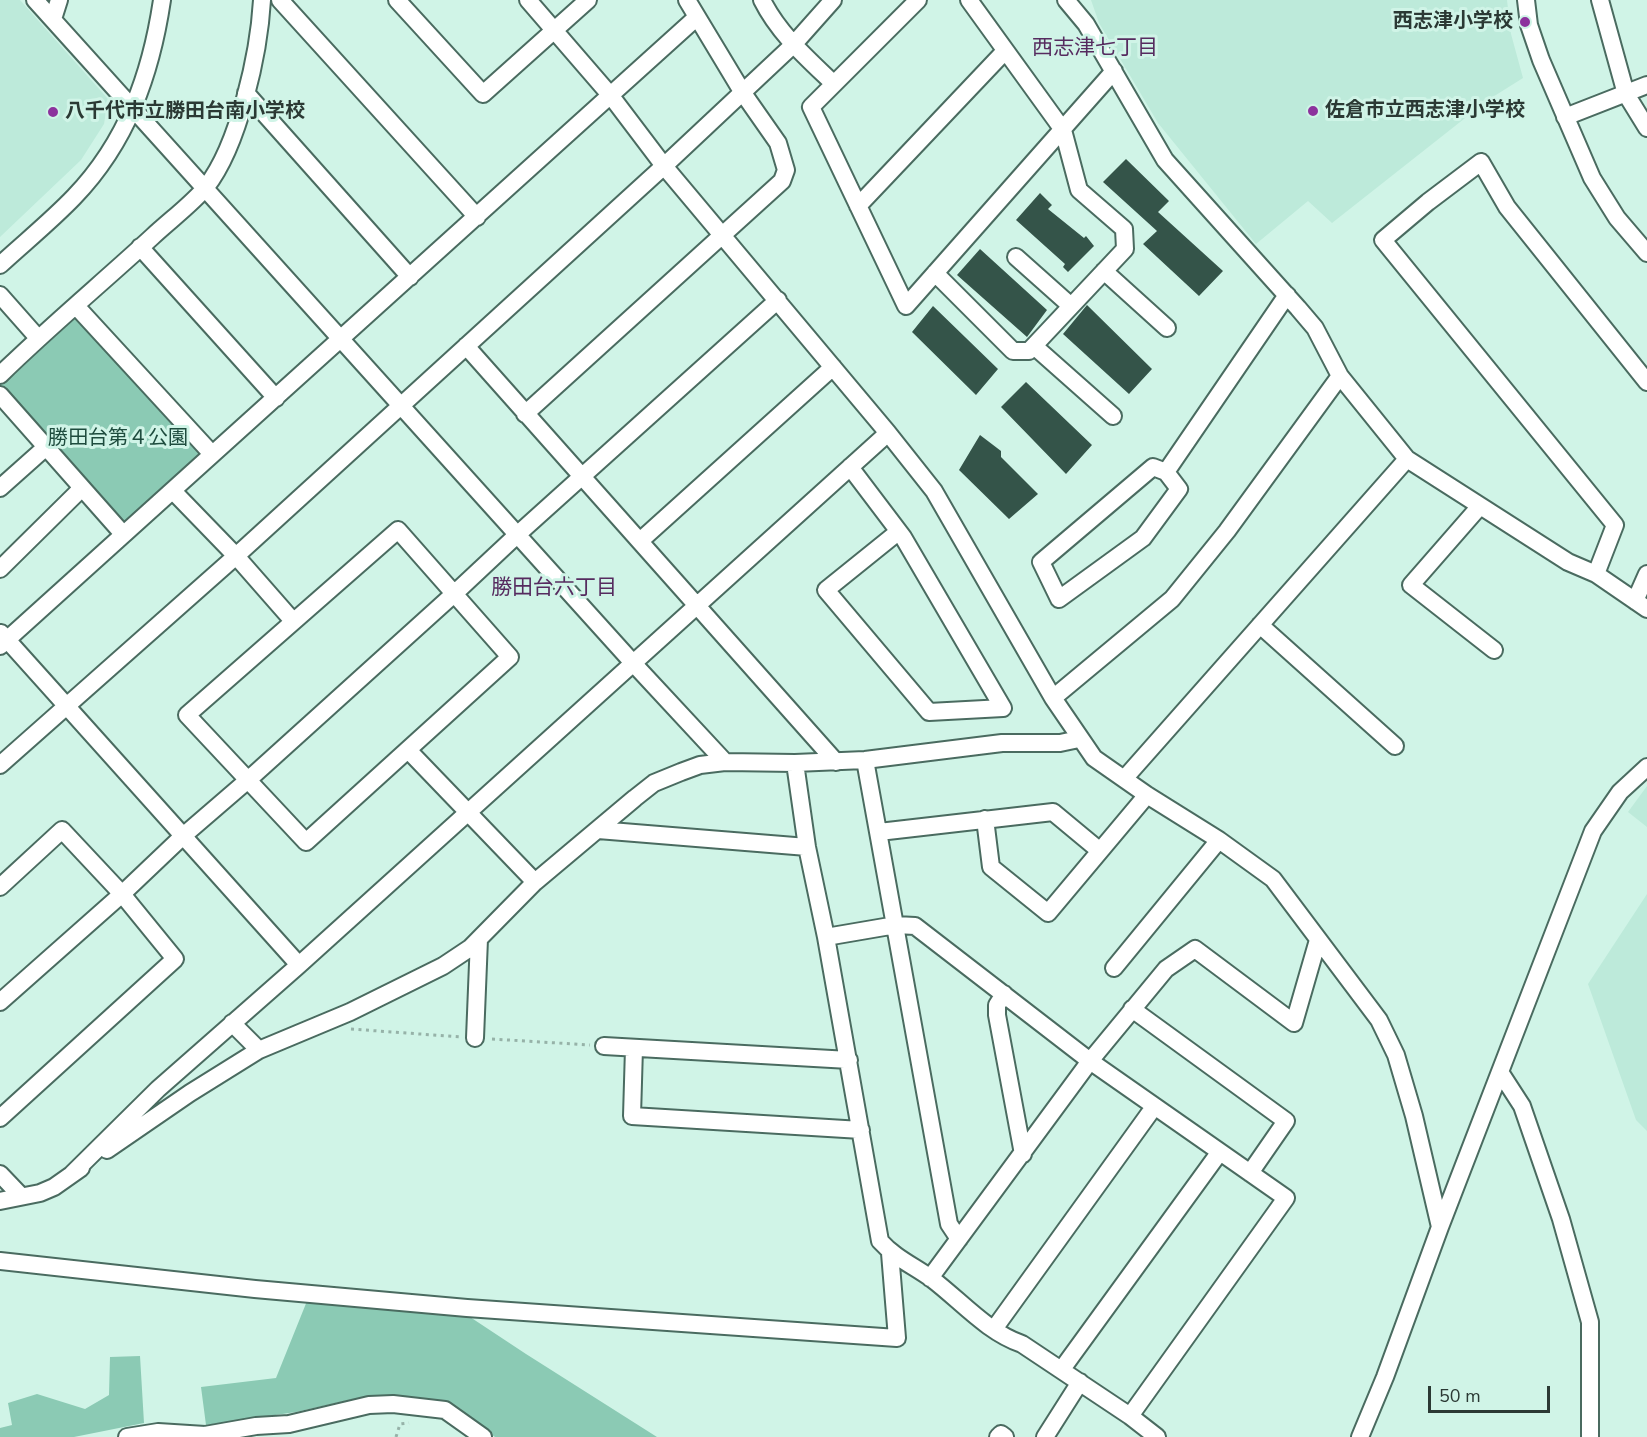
<!DOCTYPE html>
<html>
<head>
<meta charset="utf-8">
<style>
  body { margin:0 }
  #map { position:relative; width:1647px; height:1437px; overflow:hidden; background:#d0f4e7; font-family:"Nunito Sans",sans-serif }
  canvas { display:block }
  .scale { position:absolute; left:1428px; top:1386px; width:122px; height:27px; box-sizing:border-box; border:3px solid #2b3934; border-top:0; padding-left:8px; font-size:18px; line-height:21px; white-space:nowrap; color:#2b3934; -webkit-text-stroke:4px #d0f4e7; paint-order:stroke }
</style>
</head>
<body>
<div id="map">
<canvas width="1647" height="1437"></canvas>
<div class="scale">50 m</div>
</div>
<script>
const g = document.querySelector('canvas').getContext('2d');
g.lineJoin = 'round';
function fillPath(path, color) {
  g.fillStyle = color;
  g.fill(path, 'evenodd');
}
function trace(path, color, width, dash) {
  g.strokeStyle = color;
  g.lineWidth = width;
  g.lineCap = dash ? 'butt' : 'round';
  g.setLineDash(dash || []);
  g.stroke(path);
}
function drawText(font, color, halo, rows, align = 'center') {
  g.font = font + ' "Nunito Sans","Noto Sans JP",sans-serif';
  g.lineWidth = 6;
  g.setLineDash([]);
  g.textBaseline = 'middle';
  g.strokeStyle = halo;
  g.fillStyle = color;
  for (const [text, x, y, turn = 0] of rows) {
    g.save();
    g.translate(x, y);
    g.rotate((+turn || 0) * Math.PI / 180);
    g.textAlign = isNaN(turn) ? turn : align;
    if (halo) g.strokeText(text, 0, 0);
    g.fillText(text, 0, 0);
    g.restore();
  }
}
const built = new Path2D(`
  M0,0H20L108,99L104,124L81,160L0,237Z
  M1091,0H1507L1511,34L1523,78L1488,100L1332,223L1308,201L1256,244L1158,123L1099,23Z
  M1647,786V827L1628,812Z
  M1647,894V1131L1636,1120L1588,984Z`);
const green = new Path2D(`
  M76,306L212,454L123,534L0,395V375Z
  M307,1301L467,1315L526,1354L657,1437H495L448,1404L402,1397L367,1396L296,1412L206,1425L201,1387L276,1378Z
  M140,1356L144,1423L74,1437H0V1428L12,1425L8,1403L37,1394L85,1409L109,1395L110,1357Z`);
const building = new Path2D(`
  M1126,159L1169,201L1158,212L1223,271L1199,296L1143,244L1157,231L1103,182Z
  M1040,193L1052,205L1048,209L1084,238L1086,236L1094,246L1068,272L1063,267L1065,264L1016,220Z
  M980,249L1047,310L1027,337L957,275Z
  M1087,305L1152,369L1129,394L1063,334Z
  M933,306L998,369L976,395L912,332Z
  M1026,382L1092,445L1066,474L1001,407Z
  M980,435L1001,451V457L1038,494L1009,519L959,470Z`);
const path = new Path2D(`
  M351,1029L461,1037
  M492,1039L590,1045
  M396,1437L400,1424L409,1423`);
const minor = new Path2D(`
  M35,0L633,663L725,762
  M280,0L477,217
  M397,0L483,94L588,0
  M528,0L611,96L664,166L888,433L934,491L1053,698L1094,758L1147,795L1219,840L1273,879L1379,1020L1396,1055L1414,1116L1440,1227
  M762,0C779,34 807,58 834,84
  M918,0L811,107L906,306L1114,71
  M1066,0L1086,24L1165,160L1298,308L1315,328L1340,376L1407,459L1568,562L1596,574L1647,609
  M1526,0L1529,25L1541,60L1592,178L1617,218L1647,253
  M1600,0L1626,94L1647,128
  M53,19L59,0
  M246,93L410,277
  M1565,117L1647,85
  M858,206L1005,51
  M140,247L276,398
  M1016,257L1071,306
  M0,265C25,242 51,221 74,197C127,142 151,74 162,0
  M1104,271L1167,328
  M935,273L1013,351H1029L1125,249L1124,229L1079,190L1063,130L969,0
  M0,295L38,338
  M76,306L212,454
  M466,346L836,762
  M1034,346L1113,416
  M0,375C49,327 102,283 152,237C169,221 192,204 206,187C239,145 259,53 262,0
  M0,395L123,534
  M525,414L782,181L786,170L778,143L743,93L687,0
  M850,467L903,537L1003,708L929,712L826,590L898,532
  M1166,472L1179,489L1143,538L1059,599L1041,562L1153,467L1166,472L1287,295
  M0,488L46,447
  M173,491L236,556L293,621
  M1480,506L1411,585L1494,650
  M398,530L510,657L306,842L187,715Z
  M640,541L833,367
  M0,569L82,488
  M1596,574L1615,525L1383,240L1428,202L1481,162L1507,207L1647,382
  M1635,601L1647,574
  M1260,625L1395,746
  M1,633L299,965
  M0,646L697,17
  M1053,698L1172,599L1227,531L1340,376
  M408,750L535,882
  M865,760L949,1224L959,1239
  M795,763L807,847L826,937L880,1241C895,1258 914,1266 932,1279C961,1301 987,1332 1022,1344L1130,1416L1157,1437
  M0,765L236,556L664,166L793,45L833,0
  M1124,779L1407,459
  M985,819L991,867L1048,913L1147,795
  M598,830L807,847
  M879,832L1053,812L1100,851
  M0,887L62,830L122,894L175,959L0,1118
  M826,937L896,925L915,926L1090,1061L1286,1198L1130,1416
  M1114,968L1219,840
  M1004,994L997,1005V1015L1023,1154
  M0,1002L122,894L183,836L248,780L455,593L518,534L778,300
  M1132,1009L1286,1121L1250,1173
  M232,1023L259,1050L350,1012L443,966L470,948L535,882L635,798L654,783L681,772L700,765L725,762L795,763L865,760L1002,743H1060L1079,739
  M475,1038L479,939
  M604,1046L849,1060
  M634,1048L632,1116L861,1130
  M1500,1072L1522,1106L1561,1219L1590,1322V1437
  M107,1150L190,1093L259,1050
  M0,1174L21,1196
  M72,1174L158,1089L299,965L888,433
  M0,1201L40,1193L54,1187L81,1168
  M0,1261L255,1289L467,1308L897,1338L890,1253
  M930,1278L1090,1061L1166,969L1195,949L1294,1023L1318,940
  M994,1329L1154,1107
  M1062,1369L1219,1153
  M127,1437L158,1432L205,1435L256,1426L289,1424L369,1405L393,1404L445,1410L483,1437
  M998,1437L1001,1434L1005,1437
  M1045,1437L1080,1382
  M1360,1437L1385,1377L1440,1227L1593,831L1620,792L1647,767`);
const markers = [
  [1525,22,6,"#8c329d"],
  [1313,111,6,"#8c329d"],
  [53,112,6,"#8c329d"]
];
const poiNames = [
  ["西志津小学校",1513,22,"right"],
  ["佐倉市立西志津小学校",1325,111],
  ["八千代市立勝田台南小学校",65,112]
];
const parkNames = [
  ["勝田台第４公園",118,439]
];
const neighbourhoodNames = [
  ["西志津七丁目",1095,49],
  ["勝田台六丁目",554,589]
];
fillPath(built, '#bdeada');
fillPath(green, '#8bcab4');
fillPath(building, '#345449');
trace(minor, '#4a6b60', 20);
trace(path, '#96b2a8', 3, [3, 4.5]);
trace(minor, '#fff', 16);
for (const [x, y, r, color] of markers) {
  const dot = new Path2D();
  dot.arc(x, y, r, 0, 2 * Math.PI);
  g.fillStyle = color;
  g.fill(dot);
  trace(dot, '#d0f4e7', 2);
}
drawText('bold 20px', '#2b3934', '#d0f4e7', poiNames, 'left');
drawText('20px', '#1e4c3e', '#d0f4e7', parkNames);
drawText('21px', '#562b5f', '#d0f4e7', neighbourhoodNames);
</script>
</body>
</html>
